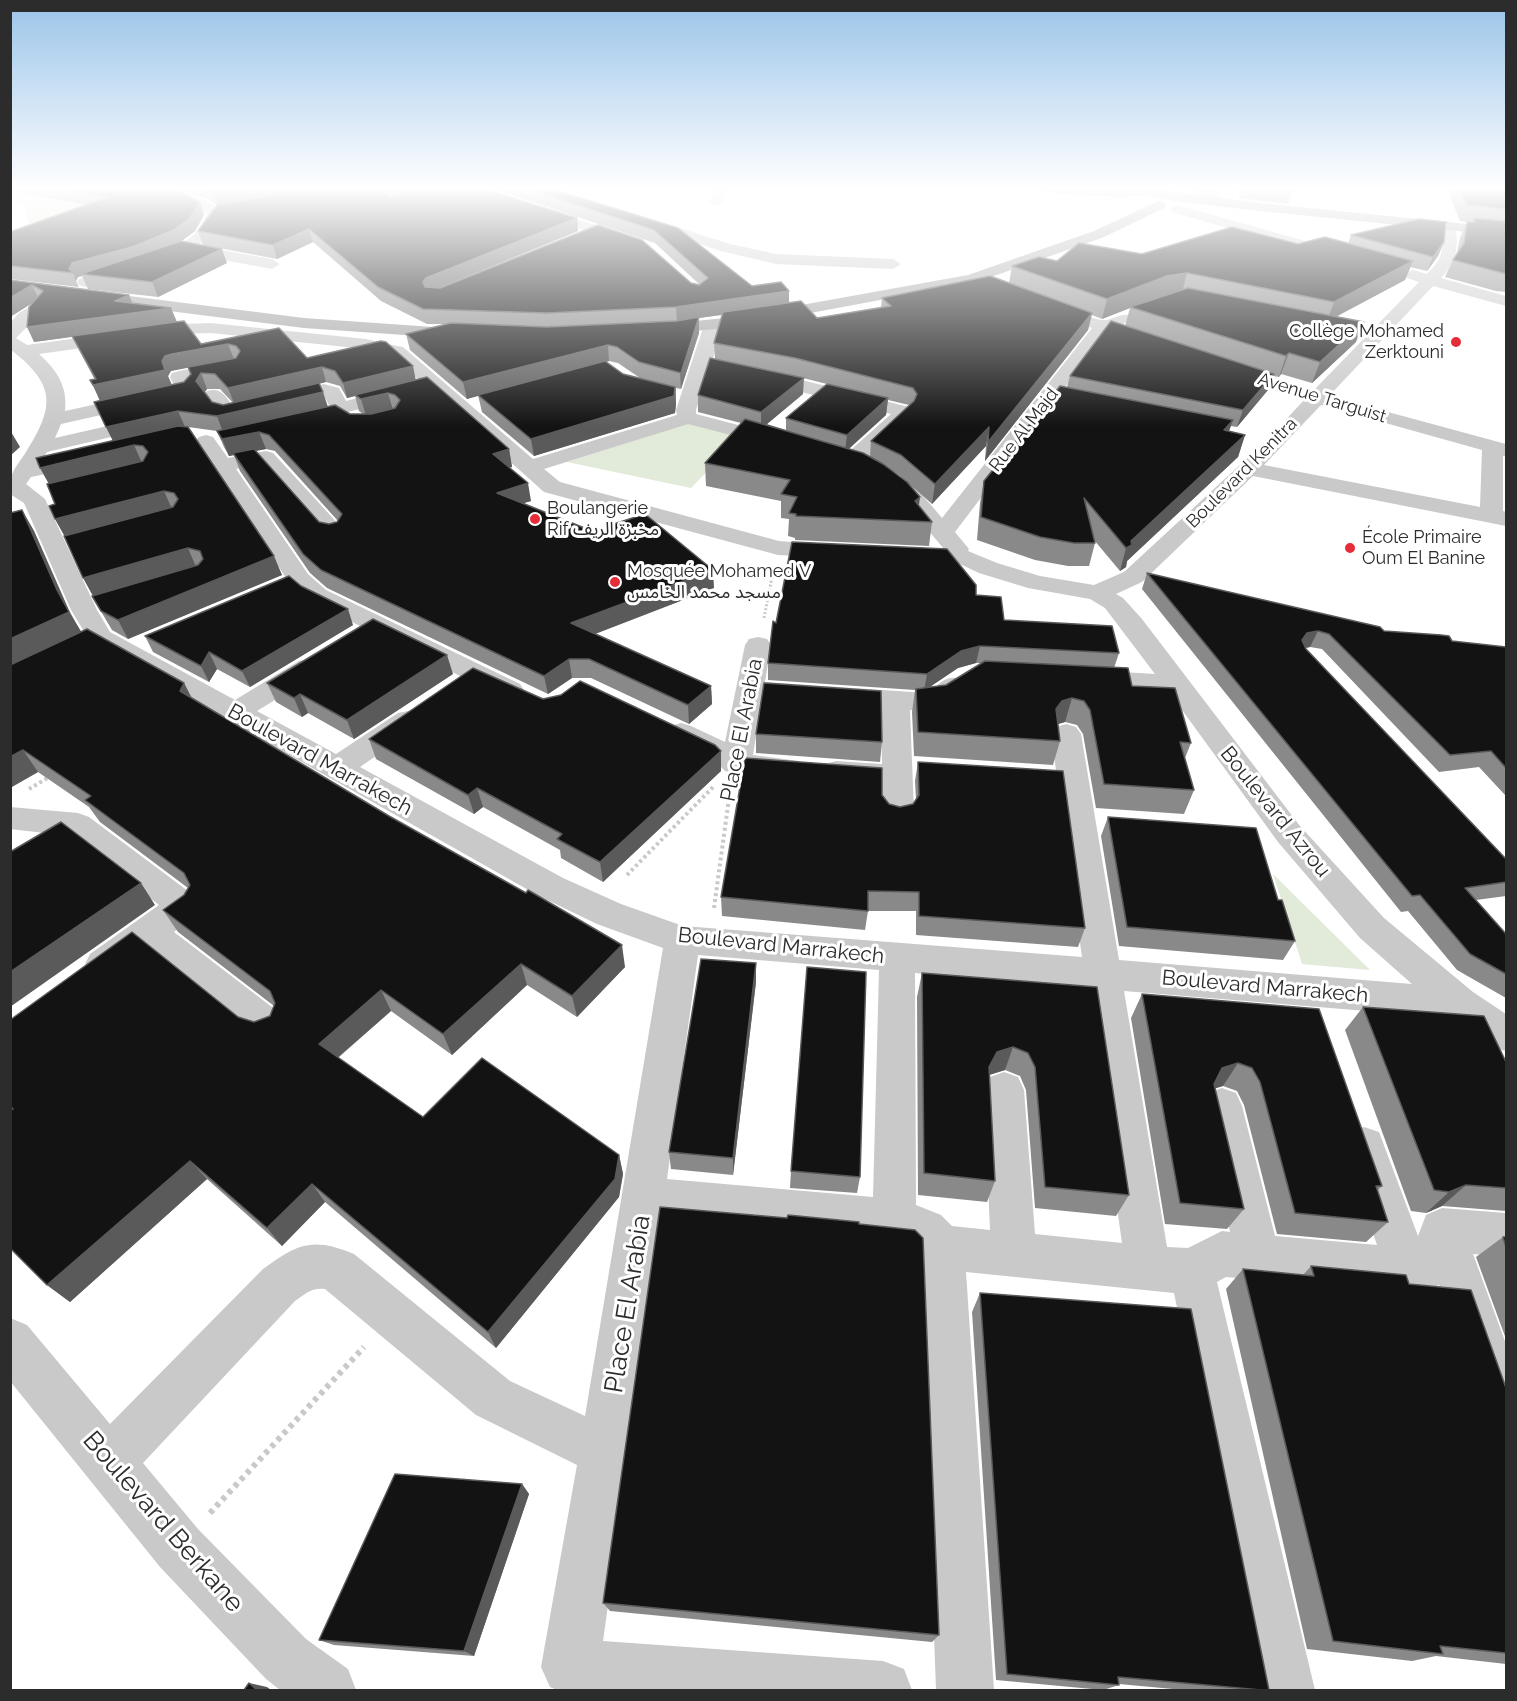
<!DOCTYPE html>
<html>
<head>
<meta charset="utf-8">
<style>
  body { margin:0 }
  #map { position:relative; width:1517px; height:1701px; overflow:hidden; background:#fff; font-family:Raleway,sans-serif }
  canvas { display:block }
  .frame { position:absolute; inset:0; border:12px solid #2c2c2c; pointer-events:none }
</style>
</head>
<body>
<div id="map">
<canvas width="1517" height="1701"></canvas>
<div class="frame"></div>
</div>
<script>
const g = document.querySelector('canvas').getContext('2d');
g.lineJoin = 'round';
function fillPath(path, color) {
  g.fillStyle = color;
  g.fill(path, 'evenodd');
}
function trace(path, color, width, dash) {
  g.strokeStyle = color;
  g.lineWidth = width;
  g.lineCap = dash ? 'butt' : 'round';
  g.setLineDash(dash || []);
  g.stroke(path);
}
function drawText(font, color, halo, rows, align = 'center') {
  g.font = font + ' Raleway,"Noto Sans Arabic",sans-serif';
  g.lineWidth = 6;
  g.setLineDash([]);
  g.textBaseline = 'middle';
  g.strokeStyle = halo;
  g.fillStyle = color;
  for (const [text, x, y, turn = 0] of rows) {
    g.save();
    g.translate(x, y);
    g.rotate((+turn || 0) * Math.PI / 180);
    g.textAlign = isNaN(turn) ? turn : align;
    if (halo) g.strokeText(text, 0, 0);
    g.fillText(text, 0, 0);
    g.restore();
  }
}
const green = new Path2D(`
  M11,189L28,191L25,194L48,199L75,196L132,207L32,238L24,204L11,202Z
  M689,423L741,436L691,488L567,462Z
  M1273,874L1370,970L1302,964Z`);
const pathFar2 = new Path2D(`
  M764,618L773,572`);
const pathFar1 = new Path2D(`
  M29,789L51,776
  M627,875L714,786
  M714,908L730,791`);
const path = new Path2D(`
  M210,1513L364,1347`);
const minor = new Path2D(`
  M124,189C155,188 200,187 221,213L213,230L198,246L272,259L280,264L272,269L186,253L146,268L85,287L79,285L77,282L79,279C112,269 165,259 191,237C199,231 203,223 207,214L183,201L131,193Z
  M484,189H497L498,193L638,239L640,242L638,245H628L488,199L482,191Z
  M715,189H728L723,202L716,206L709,202Z
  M1200,189H1213L1220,194V199L1212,204H1202L1200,201L1206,196L1201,193Z
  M1177,205L1348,253L1351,256L1343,261L1172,212L1170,209Z
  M645,217L730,244L776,254L893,259L901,264L893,269L776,264L721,251L640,224L638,221L640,218Z
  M1448,221L1455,225C1459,247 1457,262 1441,278L1506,296V306L1433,286L1329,396L1506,444V456H1503V511L1506,512V526L1253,476L1142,582L1116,594L1123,598L1142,619L1300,826L1384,918L1473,992L1506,1014V1051L1492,1047L1452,1018L1124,991L1167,1247L1188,1248L1222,1231L1230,1232L1202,1106L1208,1093L1222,1088L1236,1093L1242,1106L1275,1236L1377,1245L1343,1146L1349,1132L1364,1127L1379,1132L1418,1236L1426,1215L1442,1208L1506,1213V1257L1473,1254L1506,1344V1434L1488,1427L1439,1285L1423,1292L1408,1294L1226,1277L1217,1282L1315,1690H1257L1174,1293L966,1272L994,1690H936L920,1256L911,1247L894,1242L662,1221L603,1641L883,1661L904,1669L912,1690H557L550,1687L541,1667L577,1465L476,1415L325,1289C312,1287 305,1294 295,1301L143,1463L198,1529L306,1639L348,1669L356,1690H280L266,1679L160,1567L10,1381V1318L27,1325L110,1424L263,1269C298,1243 313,1237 354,1254L510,1381L585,1416L663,948L597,924L539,896L91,643L71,610L24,503L10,494C10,470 14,471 26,452C56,405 55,384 10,349V323L19,313L40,301L48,306L16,338L27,345L181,324L211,323L366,339L397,346L403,347L533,459L677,415L676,410L704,325L707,321H719L722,325L712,362L794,378L909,407L913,414L910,418L859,467L851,468L843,467L840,462L843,457L891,414L793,390L709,372L696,410V414L784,437L787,441L784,445L777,447L688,424L544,469L560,482L779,541L842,546L846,551L842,556L834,558L778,555L544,492L391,355L366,349L211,333L181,334L39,354C57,370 68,387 65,411L175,387L170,377L172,373L179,371L234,361L241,363L243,367L241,371L190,381L195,389L190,395L61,424L55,438L134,420L141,422L144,426L141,430L47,452L41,462L86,453L94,454L97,459L94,464L31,477L26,484L45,499L97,610L110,632L235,700L299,661L309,659L319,661L323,667L319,673L257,711L336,754L398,713L408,711L418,713L423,720L418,727L360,767L563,878L621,904L683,926L1082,957L1051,734L1056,727L1066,724L1076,727L1081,734L1119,960L1412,984L1360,938L1278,842L1169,692L1078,685L1074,679L1078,673L1088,670L1155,674L1105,608L1090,599L1028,588L979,573L960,564L900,560L897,555L900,550L909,548L944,549L906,504L872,477L875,472C899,466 928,501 942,518L1092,328L1043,311L1041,307L1043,303C1063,299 1083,318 1102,320C1111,321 1119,313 1129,315L1132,319L1119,326L1153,338L1156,342L1153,346H1141L1106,333L955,532L969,549L968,551L997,563L1040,576L1094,585L1124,572L1268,439L1304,400L1221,373L1219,369L1221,365H1235L1313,391L1419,282L1407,278L1405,275L1407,272L1413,270L1427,274C1444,258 1444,248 1441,225ZM1321,405L1482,450L1480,507L1264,465ZM698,955L879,970L873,1197L667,1179ZM915,973L1086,988L1122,1243L1035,1234L1024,1090L1018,1077L1004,1072L990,1077L984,1090L990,1230L952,1226L941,1215L916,1205Z
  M324,384L339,388L346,401L399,387L406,389L409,393L406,397L340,414L333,412L324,396L230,419L220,416L204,395L207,391C221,387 225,396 233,406Z
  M206,435L213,437L228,458L266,451L273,453L342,528L346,533L342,538L334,540L326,538L261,464L236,469L308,574L326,590L520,684L524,690L520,696L510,699L500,696L308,600L290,584L196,441L199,437Z
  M758,637L767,639L771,645L765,682L926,693H930C941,681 947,675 963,679L967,685L948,707L926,711L910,710L914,813L909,821L898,824L887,821L882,813V785L825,778L821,771L825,764L836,761L882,764L881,708L762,700L753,755L799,761L803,768L799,775L788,778L736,774L725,771L717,763L671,740L666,733L671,726L681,723L691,726L725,742L745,645L749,639Z
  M10,807L78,813L89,817L196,897L201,906L196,915L174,932L281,1014L286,1025L281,1036L267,1041L253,1036L147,951C128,965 115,983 90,974L85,964L90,954L159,905L70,836L10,829Z`);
const major = new Path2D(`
  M1038,189H1154L1251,202L1506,228V236L1251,210L1167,200L1147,195L1120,197L1045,193Z
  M1159,201L1164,202L1166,205L1164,208L1104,237L977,282L735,327L655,335L649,334L646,330L649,326L655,325L735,317L968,275L1094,231Z
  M10,281L304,318L462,329L468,330L471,334L468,338L462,339L304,328L10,291Z`);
const wall = new Path2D(`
  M12,189H281L263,197L577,218L578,231L439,288L691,283L699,284L655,243L500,191L498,189H552L678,228L752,286L789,303L817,318L881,307L882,298L1009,283L1012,266L1057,261L1142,254L1298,244H1348L1351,235L1444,242L1438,256L1427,271L1410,267L1405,280L1336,317L1356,342L1312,383L1281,374L1279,377L1273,376L1268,390L1237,427L1231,426L1229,431L1245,435L1238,457L1127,561L1126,567L1120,571L1094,540L1095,543L1089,566H1068L1035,560L977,540L980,503L984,481L1067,387L1070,376L1125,326L1130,308L1102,319L1092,315L1088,330L985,461L986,446L932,504L899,475L893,471L920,497L918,506L932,522L929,546L795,540V538L788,536L789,519L781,518V501L706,486L705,463L741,423L698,412V395L715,359L714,343L722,315L699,318V333L681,389L676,388V404L675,413L534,456L482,412L478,395L467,399L410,350L406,334L447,324H427L381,301L313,242L277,259L203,245L198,231L217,205L208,199L185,191L170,190L204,215L195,231L181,241L227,263L158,297L88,289L82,276L78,277L76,281L79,287L10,279V232L87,205L12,191ZM609,361L618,363L640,378L623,374L606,362ZM803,378L827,384L786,418V430L767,424L803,394ZM888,400L909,405L871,441L870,457L849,449L886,415Z
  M1190,189H1199L1198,191H1193Z
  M1238,189H1293L1288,204L1240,198Z
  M1447,189H1506V292L1496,291L1445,277L1453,260L1457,253L1460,238L1467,222L1460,221Z
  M10,280L129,295L132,303L177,322L201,344L279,328L307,358L416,380L509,449L512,467L509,468L531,501L523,503L714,588L595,634L711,686L712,704L689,724L591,678H572L548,694L327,588L310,573L240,471L234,455L229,456L224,447L217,431L188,427L282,575L128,639L112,630L92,596H93L65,536L55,519V504L49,484L113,441L94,402L100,400L90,380H95L72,337L34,342L32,303L10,317ZM205,364L188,367L190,375L184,382L171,385L168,376L171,371L178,369ZM326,382L340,386L347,398L355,396L359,411L363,414H350L327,406L319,384ZM207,389H220L233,403L223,405L212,402L205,392ZM266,449L275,451L338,521L337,522L329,524L319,522L255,451Z
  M22,510L34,531L69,610L81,632L184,683L192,698L625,967L577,1017L527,985L452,1055L391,1011L338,1058L423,1117L619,1155L623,1174L619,1197L496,1348L325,1202L282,1246L207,1179L70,1302L47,1285L13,1109L238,1017L254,1022L270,1016L274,1006L178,932L163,910L184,895L188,888L100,822L89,807L38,772L10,788V513Z
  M1147,573L1384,631L1452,641L1506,647V795H1505L1479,767L1439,772L1322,649L1310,647L1305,648L1505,858L1506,859V896L1476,900L1506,934V998L1457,970L1408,911L1401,912L1142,589Z
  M301,586L353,625L250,687L217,669L209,682L153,652L145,636Z
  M1004,620L1119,653L1114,668L1191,743L1185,758L1194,790L1184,814L1096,808L1083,734L1077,725L1065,722L1058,724L1060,741L1053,765L914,756L912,712L915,690L768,680V663L776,623ZM976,663H982L946,685L929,687L958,668Z
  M453,674L354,739L308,713L302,717L276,702L267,683Z
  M756,734L882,742L880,762L756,753Z
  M369,739L721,771L603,882L561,858L560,850L483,807L474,814L376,759Z
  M918,762L1085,928L1078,947L916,935V911H868L865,930L722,916L721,897L882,795L889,804L900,807L913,804L916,799L915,781Z
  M1108,817L1278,900L1295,941L1283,960L1119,946L1101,836Z
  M922,973L1097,987L1129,1195L1116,1216L1035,1208L1026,1090L1020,1076L1005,1070L989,1075L995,1181L987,1202L918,1195L917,997Z
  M756,982L733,1175L671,1169L669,1152Z
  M1142,994L1319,1009L1382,1186L1378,1190L1388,1222L1366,1242L1277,1234L1244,1105L1237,1091L1223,1086L1215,1088L1244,1209L1227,1229L1165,1224L1131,1018Z
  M1363,1007L1506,1062V1211L1442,1206L1426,1213L1411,1211L1345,1030Z
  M791,1171L860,1177L857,1193L790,1188Z
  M859,1224L939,1635L932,1642L610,1611L603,1603Z
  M1503,1237H1506V1339L1476,1257Z
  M1311,1266L1409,1284L1506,1388V1664L1436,1656L1412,1661L1307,1649L1226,1289L1243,1269L1303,1275Z
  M980,1293L1269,1690H1184L1119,1684V1685L1103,1690L996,1680L972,1312Z
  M522,1484L529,1494L474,1656L334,1645L319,1640Z`);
const shadedWall = new Path2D(`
  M241,189H281L259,199L218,206L213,193Z
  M382,189H413L387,198L381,191Z
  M200,202L204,215L195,231L179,243L81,274L82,276L78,277L76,281L73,273L69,269L72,263Z
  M577,218L578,231L429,292L426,296L423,282L426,278Z
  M309,229L313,242L277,259L273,245Z
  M1444,242L1438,256L1427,271L1433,257Z
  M222,249L227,263L158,297L152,282Z
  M1413,261L1405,280L1327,321L1334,302Z
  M1187,273L1182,293L1130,307V308L1102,319L1107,299L1167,276Z
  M32,285L39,299L10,317V298Z
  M789,291V305L699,318V333L681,389L676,307Z
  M129,295L135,309L171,308L177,322L34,342L27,327L115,301Z
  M1092,313L1088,330L985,461L988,442Z
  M1364,322L1356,342L1312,383L1320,362Z
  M228,344L234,359L171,371L168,376L172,385L100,401L93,385L165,356Z
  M608,345L609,361L467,399L463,382Z
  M1289,353L1281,374L1279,377L1286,356Z
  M413,366L416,381L355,395V396L347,398L343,383Z
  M322,367L326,382L234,403L228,388Z
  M201,373L207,389L202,396L196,381Z
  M1274,374L1268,390L1237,427L1243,410Z
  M804,378L803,394L761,429V412Z
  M675,387L676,404L675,413L534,456L531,439Z
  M323,392L328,407L223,432L217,416Z
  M388,393L393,410L366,416L361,399Z
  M888,398L886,415L845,452L847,435Z
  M178,411L185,427L114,443L106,427Z
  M1233,420L1225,441L1224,430Z
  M989,427L986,446L932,504L935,484Z
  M10,430L20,447L10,456Z
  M259,432L266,449L229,456L222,439Z
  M1245,435L1238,457L1127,561L1126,567L1120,571L1126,548L1131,541Z
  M134,445L142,463L50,486L40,468Z
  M509,449L512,467L496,471L493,454Z
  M528,483L531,501L501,510L497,493Z
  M164,491L172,509L65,537L55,519Z
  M920,497L917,520L915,501Z
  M22,510L34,531L69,611L57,590Z
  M188,548L196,567L93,596L83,578Z
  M274,556L282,575L128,639L118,620Z
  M713,570L714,588L574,642L571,623Z
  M348,609L353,625L250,687L242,671Z
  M69,612L82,633L10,667V639Z
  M1318,631L1310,647L1300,649L1302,640L1307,633Z
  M980,646L976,663L958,668L924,691L927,674L961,651Z
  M209,652L217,669L209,682L201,666Z
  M447,655L453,674L354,739L347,720Z
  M569,659L572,678L548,694L544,676Z
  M184,683L195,705L180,691Z
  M711,686L712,704L689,724L688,705Z
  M300,694L308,713L302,717L294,698Z
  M1072,698L1065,722L1055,725L1056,709L1062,701Z
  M23,750L38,772L10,788V757Z
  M721,751V771L603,882L600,862Z
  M477,788L483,807L474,814L468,795Z
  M141,883L155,905L10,1007V972Z
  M622,945L625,967L577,1017L572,996Z
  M756,963V982L733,1175V1158Z
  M521,964L527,985L452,1055L443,1034Z
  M381,990L391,1011L330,1064L319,1044Z
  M1013,1047L1005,1070L989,1075V1067L997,1052Z
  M1238,1063L1223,1086L1207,1091L1222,1068Z
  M619,1155L623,1174L619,1197L496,1348L488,1332Z
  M190,1161L207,1179L70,1302L47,1285Z
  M312,1184L325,1202L282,1246L267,1228Z
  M1466,1185L1442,1206L1426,1213L1449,1192Z
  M522,1484L529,1494L474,1656L464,1651Z
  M249,1683L267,1687L271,1690H257Z`);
const building = new Path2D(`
  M63,189H165L178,191L200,202L190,218L174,230L132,247L72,263L69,269L73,273L10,266V232L108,197Z
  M207,189H241L213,193Z
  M281,189H382L381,191L391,197L414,189H485L577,218L426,278L423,282L425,287L440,288L598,225L642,240L691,283L699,285L708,278L654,230L528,189H552L678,228L752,286L781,282L789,291L676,307L547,313L423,309L378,287L309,229L273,245L198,231L217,205L266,196Z
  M1460,189H1506V209L1467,205Z
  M1473,218L1506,221V274L1453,260L1464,243L1467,222H1475Z
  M1419,219L1446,222L1444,242L1433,257L1351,235Z
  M1232,227L1298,244L1325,237L1413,261L1334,302L1187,273L1167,276L1107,299L1012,266L1039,257L1057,261L1079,243L1142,254Z
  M181,241L222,249L152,282L81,274Z
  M990,276L1092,313L988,442L989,427L935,484L901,455L871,441L914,401L917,394L913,388L795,358L714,343L723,312L801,301L817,318L891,306L882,298Z
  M10,280L129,295L115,301L171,308L27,327L29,307L43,291L32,285L10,298Z
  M1188,288L1364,322L1320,362L1289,353L1286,356L1130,307Z
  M699,317L681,373L639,362L617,347L608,345L463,382L406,334L451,323L547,327L676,321Z
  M184,321L201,344L279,328L307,358L381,341L386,342L413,366L343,383L335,371L322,367L228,388L215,374L201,373L196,381L212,402L223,405L319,383L323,392L217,416L178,411L106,427L94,402L184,382L191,374L188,367L236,358L240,351L236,346L228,344L172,354L165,356L162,361L165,370L93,385L90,380L96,379L72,336L175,322Z
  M1111,321L1274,374L1243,410L1070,376Z
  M710,358L804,378L761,412L698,395Z
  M605,361L623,374L675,387L674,396L531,439L478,395Z
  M427,377L509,449L493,454L528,483L497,493L592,531L645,514L713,570L571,623L711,686L688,705L589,659H569L544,676L321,570L303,554L233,453L254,449L319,522L329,524L337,522L342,514L269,435L259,432L222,439L217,431L335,405L350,414H371L395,408L400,400L395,395L388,393L361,399L355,395Z
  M827,384L888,398L847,435L786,418Z
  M1060,386L1233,420L1224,430L1245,435L1131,541L1132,545L1126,548L1084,498L1095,543H1074L1040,537L981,517L984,481Z
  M745,419L863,453L883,464L907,482L920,497L915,501L932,522L796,516V514L789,513L797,497L781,494L790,480L705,463Z
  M178,426L188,427L274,556L118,620L101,611L92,596L198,565L203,559L200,551L188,548L83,578L64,536L173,507L178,499L174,493L164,491L55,519L49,506L55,504L47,484L143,461L148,452L143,446L134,445L40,468L36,458Z
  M22,510L57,590L69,612L10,639V513Z
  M792,542L947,549L976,585V595L1001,597L1004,620L1112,626L1119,653L980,646L961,651L927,674L768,663L773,621L776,623Z
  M1147,573L1380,627L1384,631L1441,635L1449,636L1452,641L1506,647V768L1491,751L1450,755L1329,634L1318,631L1307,633L1302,640L1306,649L1505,858L1506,859V882L1465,888L1506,934V974L1470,954L1420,895L1412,896Z
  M289,576L301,586L348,609L242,671L209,652L201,666L145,636Z
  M373,619L447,655L347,720L300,694L294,698L267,683Z
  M87,629L184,683L180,691L389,816L526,893L528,890L622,945L572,996L521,964L443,1034L381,990L319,1044L423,1117L482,1058L619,1155L615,1179L488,1332L312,1184L267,1228L190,1161L47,1285L10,1248V1111L13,1109L10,1106V1020L132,932L238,1017L254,1022L270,1016L275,1003L270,991L163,910L184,895L190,885L184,873L85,800L91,796L23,750L10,757V665Z
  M985,661L1128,668L1132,686L1175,688L1191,743L1180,742L1194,790L1104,784L1090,710L1084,701L1072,698L1062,701L1056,709L1060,741L918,732L916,689L946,685Z
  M473,668L543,699L561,695L580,681L715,745L721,751L600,862L557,839L562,834L477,788L468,795L369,739Z
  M764,683L881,691L882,742L756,734Z
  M745,758L882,768V795L889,804L900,807L913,804L919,795L918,762L1063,771L1085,928L919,916V892L868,891V911L721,897Z
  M1108,817L1256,828L1278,900H1282L1295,941L1127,927Z
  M61,822L141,883L10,972V852Z
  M701,959L756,963L733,1158L669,1152Z
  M807,967L866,972L860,1177L791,1171Z
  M922,973L1097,987L1129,1195L1045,1187L1035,1067L1028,1053L1013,1047L997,1052L989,1067L995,1181L924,1173Z
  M1142,994L1319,1009L1382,1186H1376L1388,1222L1295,1213L1260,1082L1252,1068L1238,1063L1222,1068L1214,1084L1244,1209L1180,1203Z
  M1363,1007L1484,1016L1506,1062V1188L1466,1185L1449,1192L1434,1190Z
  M660,1207L787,1218L788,1215L859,1222V1224L915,1230L923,1238L939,1635L603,1603Z
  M1503,1237H1506V1247Z
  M1311,1266L1406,1275L1409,1284L1471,1290L1506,1388V1653L1440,1646L1443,1654L1333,1641L1243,1269L1314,1276Z
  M980,1293L1191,1309L1269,1690H1261L1118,1677L1119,1685L1007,1674Z
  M395,1474L522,1484L464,1651L319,1640Z
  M249,1683L257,1690H244Z`);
const markers = [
  [1456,342,6,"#e52c37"],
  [535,519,6,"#e52c37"],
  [1350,548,6,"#e52c37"],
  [615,582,6,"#e52c37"]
];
const farPoinames = [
  ["Collège Mohamed",1444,332,"right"],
  ["Zerktouni",1444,353,"right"],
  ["Boulangerie",547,509],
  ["Rif مخبزة الريف",547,530],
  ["École Primaire",1362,538],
  ["Oum El Banine",1362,559],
  ["Mosquée Mohamed V",627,572],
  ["مسجد محمد الخامس",627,593]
];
const farStreetnames = [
  ["Avenue Targuist",1322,398,17],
  ["Rue Al Majd",1024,430,-52],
  ["Boulevard Kenitra",1242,473,-45]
];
const streetNames = [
  ["Place El Arabia",742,730,-79],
  ["Boulevard Marrakech",320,760,29],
  ["Boulevard Azrou",1275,812,51],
  ["Boulevard Marrakech",781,946,6],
  ["Boulevard Marrakech",1265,987,5]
];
const nearStreetnames = [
  ["Place El Arabia",628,1304,-81],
  ["Boulevard Berkane",163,1522,49]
];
fillPath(green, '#e2ead9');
trace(pathFar2, '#c9c9c9', 3, [2, 2]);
trace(pathFar1, '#c9c9c9', 4, [3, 3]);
trace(path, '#c9c9c9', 6, [4.5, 4.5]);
fillPath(minor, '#c9c9c9');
fillPath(major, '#a4a4a4');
fillPath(wall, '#898989');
fillPath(shadedWall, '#5a5a5a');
fillPath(building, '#131313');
trace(building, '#5a5a5a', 1.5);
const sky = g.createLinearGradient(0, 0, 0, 427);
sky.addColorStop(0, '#9ac4e9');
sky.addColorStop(0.44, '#fff');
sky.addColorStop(1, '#ffffff00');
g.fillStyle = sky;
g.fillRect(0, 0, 1517, 427);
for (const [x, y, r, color] of markers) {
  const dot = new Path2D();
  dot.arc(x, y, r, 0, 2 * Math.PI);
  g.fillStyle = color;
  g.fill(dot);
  trace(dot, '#fff', 2);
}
drawText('18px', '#2c2c2c', '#fff', farPoinames, 'left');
drawText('18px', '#2c2c2c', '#fff', farStreetnames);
drawText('21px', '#2c2c2c', '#fff', streetNames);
drawText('26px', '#2c2c2c', '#fff', nearStreetnames);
</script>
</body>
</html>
